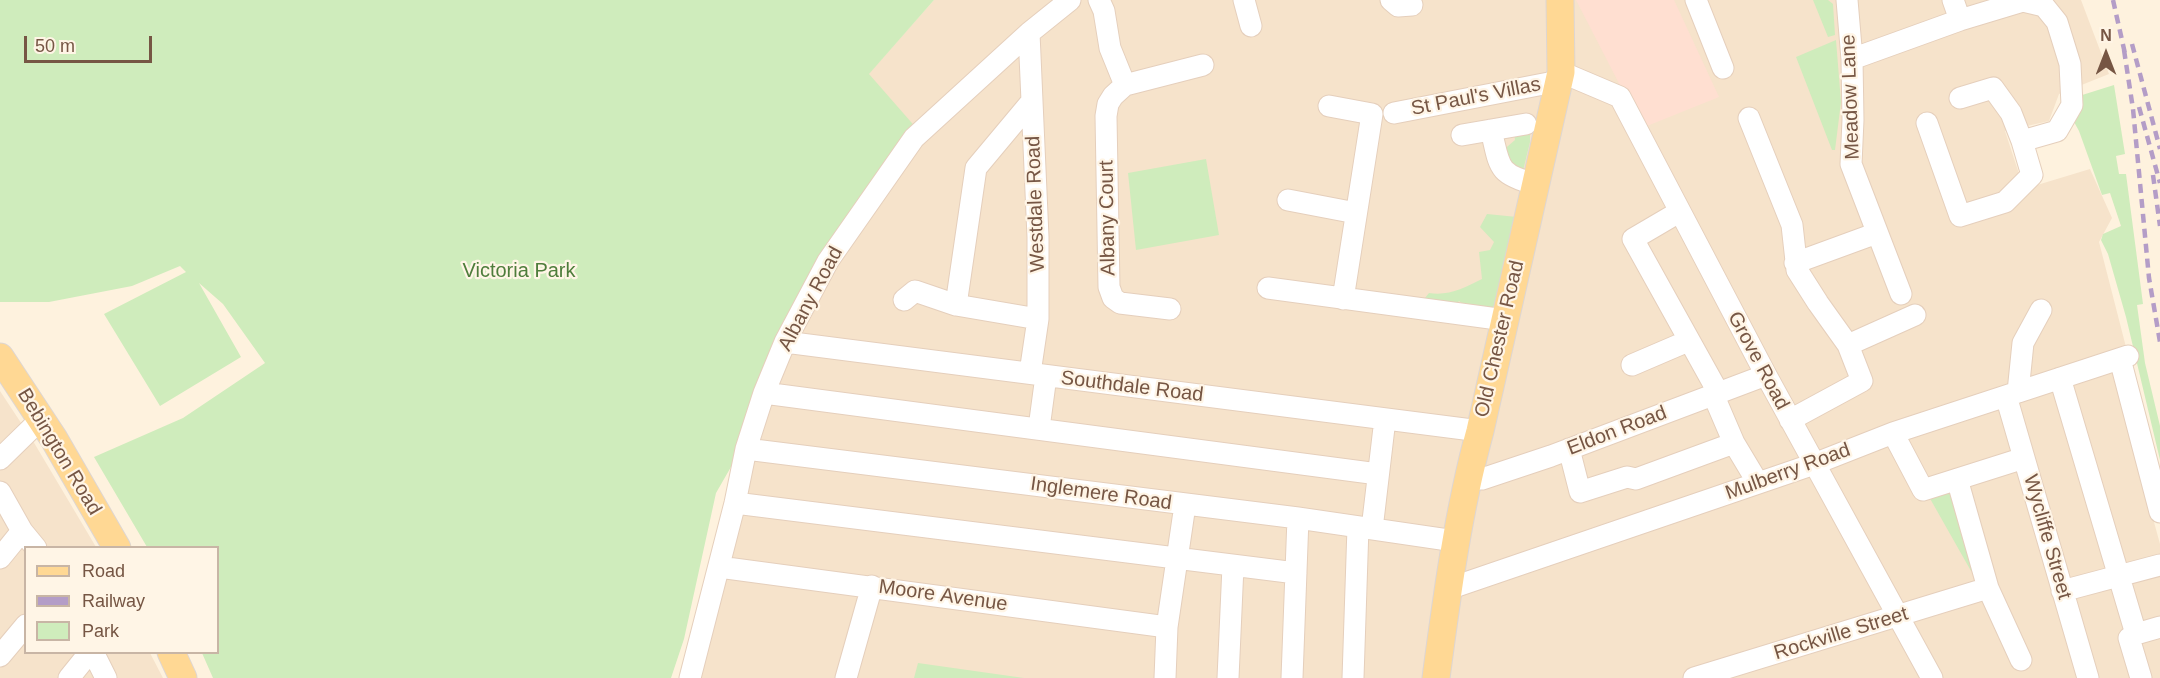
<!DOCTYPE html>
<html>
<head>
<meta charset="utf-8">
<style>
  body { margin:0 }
  #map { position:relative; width:2160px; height:678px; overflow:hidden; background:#fef2de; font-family:Arial,sans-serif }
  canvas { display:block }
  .legend { position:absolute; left:24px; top:546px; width:195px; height:108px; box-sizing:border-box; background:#fff5e6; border:2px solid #c8b5a5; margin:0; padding:8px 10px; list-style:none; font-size:18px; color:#765644 }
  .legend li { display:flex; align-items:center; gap:12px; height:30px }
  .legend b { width:30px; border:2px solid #c8b5a5 }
  .north { position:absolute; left:2076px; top:24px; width:60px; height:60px; -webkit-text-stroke:4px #fff5e6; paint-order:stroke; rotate:0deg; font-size:16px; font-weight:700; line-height:24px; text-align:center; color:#765644 }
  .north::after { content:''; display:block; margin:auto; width:21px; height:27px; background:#765644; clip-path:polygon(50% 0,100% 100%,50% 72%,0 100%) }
  .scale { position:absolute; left:24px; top:36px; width:128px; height:27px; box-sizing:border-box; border:3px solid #765644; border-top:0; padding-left:8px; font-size:18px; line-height:21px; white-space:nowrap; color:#765644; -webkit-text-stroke:4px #fff5e6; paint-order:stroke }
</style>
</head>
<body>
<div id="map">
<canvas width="2160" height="678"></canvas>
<ul class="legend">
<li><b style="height:8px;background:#ffd894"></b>Road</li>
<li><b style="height:8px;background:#b49dc7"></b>Railway</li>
<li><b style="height:16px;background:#cfecbc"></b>Park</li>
</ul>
<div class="north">N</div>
<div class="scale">50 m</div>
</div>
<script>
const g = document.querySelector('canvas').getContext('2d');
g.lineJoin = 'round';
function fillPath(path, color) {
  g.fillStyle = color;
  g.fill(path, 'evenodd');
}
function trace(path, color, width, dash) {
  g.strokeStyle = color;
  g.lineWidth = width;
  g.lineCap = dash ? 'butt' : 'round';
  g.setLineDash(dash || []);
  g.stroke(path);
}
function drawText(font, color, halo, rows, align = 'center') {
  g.font = font + ' Arial,sans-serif';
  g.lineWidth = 4.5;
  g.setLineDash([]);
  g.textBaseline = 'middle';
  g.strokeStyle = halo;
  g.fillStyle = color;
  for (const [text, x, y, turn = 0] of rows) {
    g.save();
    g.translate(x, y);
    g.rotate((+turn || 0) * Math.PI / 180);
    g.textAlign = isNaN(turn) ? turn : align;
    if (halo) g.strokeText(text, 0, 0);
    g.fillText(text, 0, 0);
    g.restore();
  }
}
const residential = new Path2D(`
  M934,0H2081L2109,74L2059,94L2049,121L2005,131L2024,189L2090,169L2112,218L2099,242L2127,351L2109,357L2160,544V678H680L868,74Z
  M0,391L33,441L96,547L26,548V652L150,653L163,678H0Z`);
const commercial = new Path2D(`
  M1576,0H1674L1719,97L1642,128Z`);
const green = new Path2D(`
  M0,0H934L869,74L918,130L826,260L743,446L716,493L684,639L671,678H213L202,653L218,652V548L147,547L94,457L183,418L265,363L223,304L199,283L241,357L160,406L104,314L186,272L180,266L132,286L49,302H0Z
  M1813,0H1828L1833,4L1835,35L1828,37Z
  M1836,40L1841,102L1835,150H1832L1796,57Z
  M2114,85L2125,154L2116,156L2119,174H2126L2143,304L2137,305L2145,363L2160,426V460L2126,317L2108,254L2101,240L2103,234L2121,226L2110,193L2102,195L2079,131L2073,120L2079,96Z
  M1530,115V142L1523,171L1510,180L1501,152L1515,140L1513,127Z
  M1206,159L1219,235L1136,250L1128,173Z
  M1487,214L1517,217L1499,309L1466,306L1459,301L1454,307L1421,303L1429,293C1449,296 1464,288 1482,279L1479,252L1490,250L1494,242L1480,227Z
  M1956,484L1973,567L1971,571L1928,495Z
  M918,663L1024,678H914Z`);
const minor = new Path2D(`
  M1099,0L1104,11L1110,48L1125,85
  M1244,0L1251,26
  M1391,0L1398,6L1412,5
  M1696,0L1723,68
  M1847,0L1852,59L1853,120L1851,164L1901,294
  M1953,0L1960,20
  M1029,33L1038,237V319L1030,373
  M1852,59L1960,20L2023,1L2044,6L2057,22L2070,64L2072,105L2057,131L2022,141L2032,175L2005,202L1960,216L1927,123
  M1561,72L1620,97L1766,375L1932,678
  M1960,98L1993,88L2011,113L2022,141
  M1032,101L976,168L956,305L1038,319
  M1329,106L1372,114L1343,299
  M1394,113L1559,81
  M1749,118L1792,225L1797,270L1818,303L1848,345
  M1491,130C1500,166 1496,174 1535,184
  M1462,135L1526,124
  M1288,200L1356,213
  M1679,212L1633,239L1718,392
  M1795,263L1877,233
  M1268,288L1505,320
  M904,300L915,291L956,305
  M1170,309L1120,303L1113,298L1109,287L1106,116L1108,104L1113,96L1125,85L1203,65
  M785,342L1480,431
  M2120,359L2160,512
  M1632,365L1688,341
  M2060,378L2136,634L2160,627
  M2018,392L2023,343L2041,310
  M764,393L1378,474
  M1713,394L1734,443L1758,483
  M2006,396L2088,678
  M1790,420L1862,381L1848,345L1915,315
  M1039,428L1046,376
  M1893,433L1923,490L2024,458
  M746,449L1298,518L1455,541
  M1569,449L1580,492L1627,477L1636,479L1734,443
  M0,459L41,419
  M1467,479H1482L1551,456L1766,375
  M1957,479L1988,588L2021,660
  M0,492L22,531L0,558
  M735,503L1296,573
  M1372,529L1385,419
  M22,531L36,548
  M719,567L1167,627
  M1448,589L1814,464L1893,433L2128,356
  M2062,591L2160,565
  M2136,634L2129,638L2141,678
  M93,652L106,678
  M0,656L26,625
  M69,678L90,652
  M690,678L735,503L746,449L764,393L785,342L828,261L914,138L1029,33L1070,0
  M846,678L872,586
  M1165,678L1167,627L1185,505
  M1228,678L1233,566
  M1292,678L1298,518
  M1353,678L1358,527
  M1694,678L1988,588`);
const major = new Path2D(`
  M0,357L54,439L117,548
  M171,652L183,678
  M1436,678C1447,595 1458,512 1480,431L1561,72L1560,0`);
const rail = new Path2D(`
  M2113,0L2126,58
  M2132,44L2160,149
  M2124,50L2133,109L2149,278L2160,342
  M2139,107L2160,183
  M2153,175L2160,226`);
const streetNames = [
  ["St Paul's Villas",1476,97,-11],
  ["Meadow Lane",1851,97,-92],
  ["Westdale Road",1036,204,-92],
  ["Albany Court",1108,218,-91],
  ["Albany Road",811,299,-62],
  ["Old Chester Road",1500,339,-77],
  ["Grove Road",1758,361,62],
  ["Southdale Road",1132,387,7],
  ["Eldon Road",1617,431,-21],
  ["Bebington Road",59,452,59],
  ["Mulberry Road",1788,472,-20],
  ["Inglemere Road",1101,494,8],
  ["Wycliffe Street",2047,537,74],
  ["Moore Avenue",943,596,8],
  ["Rockville Street",1841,634,-17]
];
const parkNames = [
  ["Victoria Park",519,271]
];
fillPath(residential, '#f6e3cb');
fillPath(commercial, '#ffdfd1');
fillPath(green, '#cfecbc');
trace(minor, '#e5cfbc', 23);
trace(major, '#ded6d2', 29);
trace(minor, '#fff', 21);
trace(major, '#ffd894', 27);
trace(rail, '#b49dc7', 4.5, [9, 6]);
drawText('20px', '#765644', '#fff5e6', streetNames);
drawText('20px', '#4e7d3b', '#fff5e6', parkNames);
</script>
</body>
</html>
